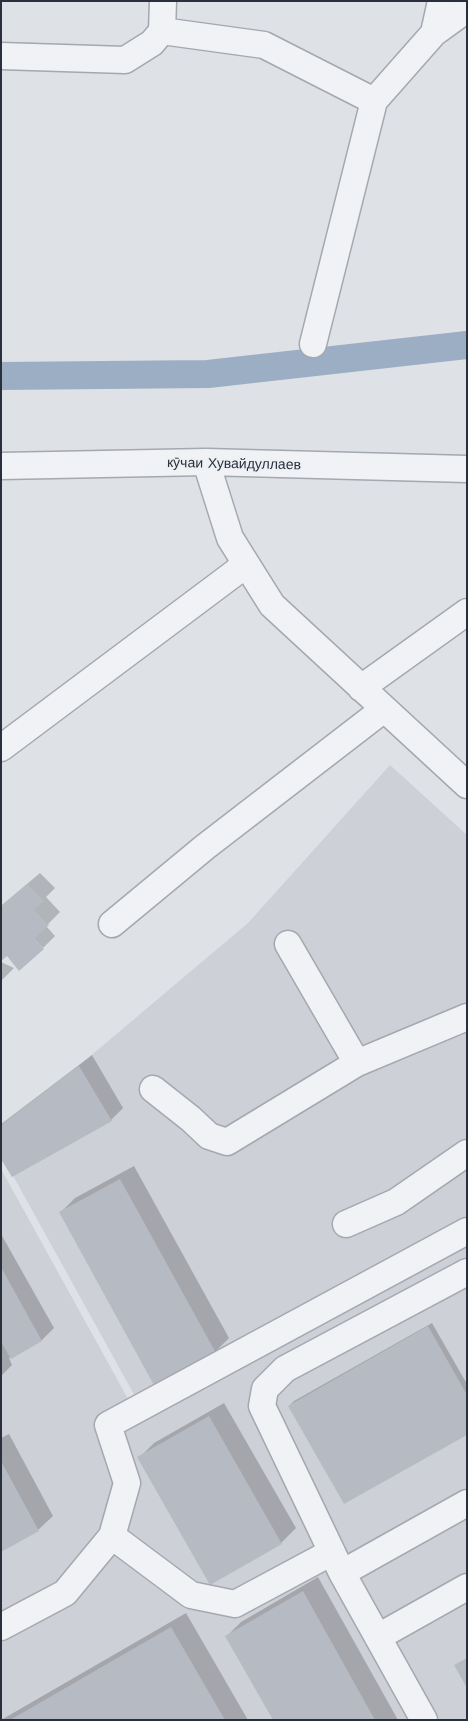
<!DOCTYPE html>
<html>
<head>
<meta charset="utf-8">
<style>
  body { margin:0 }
  #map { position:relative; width:468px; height:1721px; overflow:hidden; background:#dee1e6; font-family:"Work Sans",sans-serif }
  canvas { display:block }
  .frame { position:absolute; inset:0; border:2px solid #292f3b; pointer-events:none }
</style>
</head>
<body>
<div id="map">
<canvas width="468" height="1721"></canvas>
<div class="frame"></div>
</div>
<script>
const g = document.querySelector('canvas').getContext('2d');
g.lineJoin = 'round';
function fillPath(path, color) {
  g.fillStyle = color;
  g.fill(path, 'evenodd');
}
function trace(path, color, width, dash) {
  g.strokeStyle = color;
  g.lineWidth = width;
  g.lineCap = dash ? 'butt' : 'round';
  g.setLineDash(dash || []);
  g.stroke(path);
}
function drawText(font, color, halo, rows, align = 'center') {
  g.font = font + ' "Work Sans",sans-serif';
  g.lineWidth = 4;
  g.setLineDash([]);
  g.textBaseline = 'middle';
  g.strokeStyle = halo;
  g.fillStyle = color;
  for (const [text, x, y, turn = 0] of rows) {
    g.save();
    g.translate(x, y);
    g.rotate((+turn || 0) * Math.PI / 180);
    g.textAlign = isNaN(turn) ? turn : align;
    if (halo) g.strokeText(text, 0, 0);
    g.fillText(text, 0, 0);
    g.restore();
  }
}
const built = new Path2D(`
  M390,765L467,835V1221L136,1398L1,1154L62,1080L248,923Z
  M1,1169L133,1408L467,1237V1720H1Z`);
const shadow = new Path2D(`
  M40,873L55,888L46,897L60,912L46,926L55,936L43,948L1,906Z
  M1,962L14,968L1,981Z
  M92,1055L123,1108L111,1120L1,1156V1124Z
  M134,1166L229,1338L215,1352L61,1212L75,1198Z
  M1,1234L54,1328L42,1340L9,1358L12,1365L1,1376Z
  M432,1323L467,1384V1434L289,1406L294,1401Z
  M224,1403L296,1528L281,1543L211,1583L139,1458L154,1443Z
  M9,1434L53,1516L38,1530L1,1550V1438Z
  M318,1577L398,1720H274L227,1636L241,1622Z
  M186,1613L248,1720H1Z`);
const canal = new Path2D(`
  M1,376L208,374L467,345`);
const building = new Path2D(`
  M27,884L44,901L34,910L49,925L34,939L44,949L19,971L7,956L1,961V906Z
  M79,1066L112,1121L12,1177L1,1159V1126Z
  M120,1179L216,1353L155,1387L59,1212Z
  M1,1267L42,1341L11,1359L1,1342Z
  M428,1326L467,1395V1435L344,1504L288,1406Z
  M209,1416L282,1544L210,1585L137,1457Z
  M1,1461L39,1531L1,1552Z
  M303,1591L375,1720H273L225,1636Z
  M171,1627L225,1720H10Z
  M467,1658V1688L454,1665Z`);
const minor = new Path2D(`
  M162,31L264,45L374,101L434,33L467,9
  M434,33L441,1
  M1,56L125,60L152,43L162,31L163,1
  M313,344L374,101
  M206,462L230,538L272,605L467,785
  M1,466L206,462L467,469
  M361,688L467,612
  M1,748L236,572L245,562
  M112,924L205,847L384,709
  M288,944L357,1063
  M153,1089L191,1119L209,1136L227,1142L357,1063L467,1017
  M346,1224L396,1202L467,1153
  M112,1536L191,1595L235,1604L332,1552
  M342,1573L467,1503
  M1,1627L65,1593L112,1536L127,1483L108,1425L467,1231
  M378,1637L467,1587
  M424,1720L342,1573L262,1406L265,1389L285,1369L467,1272`);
const streetNames = [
  ["кӯчаи Хувайдуллаев",234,464,1]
];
fillPath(built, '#cdd0d7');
fillPath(shadow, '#0003');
trace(canal, '#9caec3', 28);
fillPath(building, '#b6bac2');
trace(minor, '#a4a8af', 29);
trace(minor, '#f0f2f5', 26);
drawText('14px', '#292f3b', '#edf0f4', streetNames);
</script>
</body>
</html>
